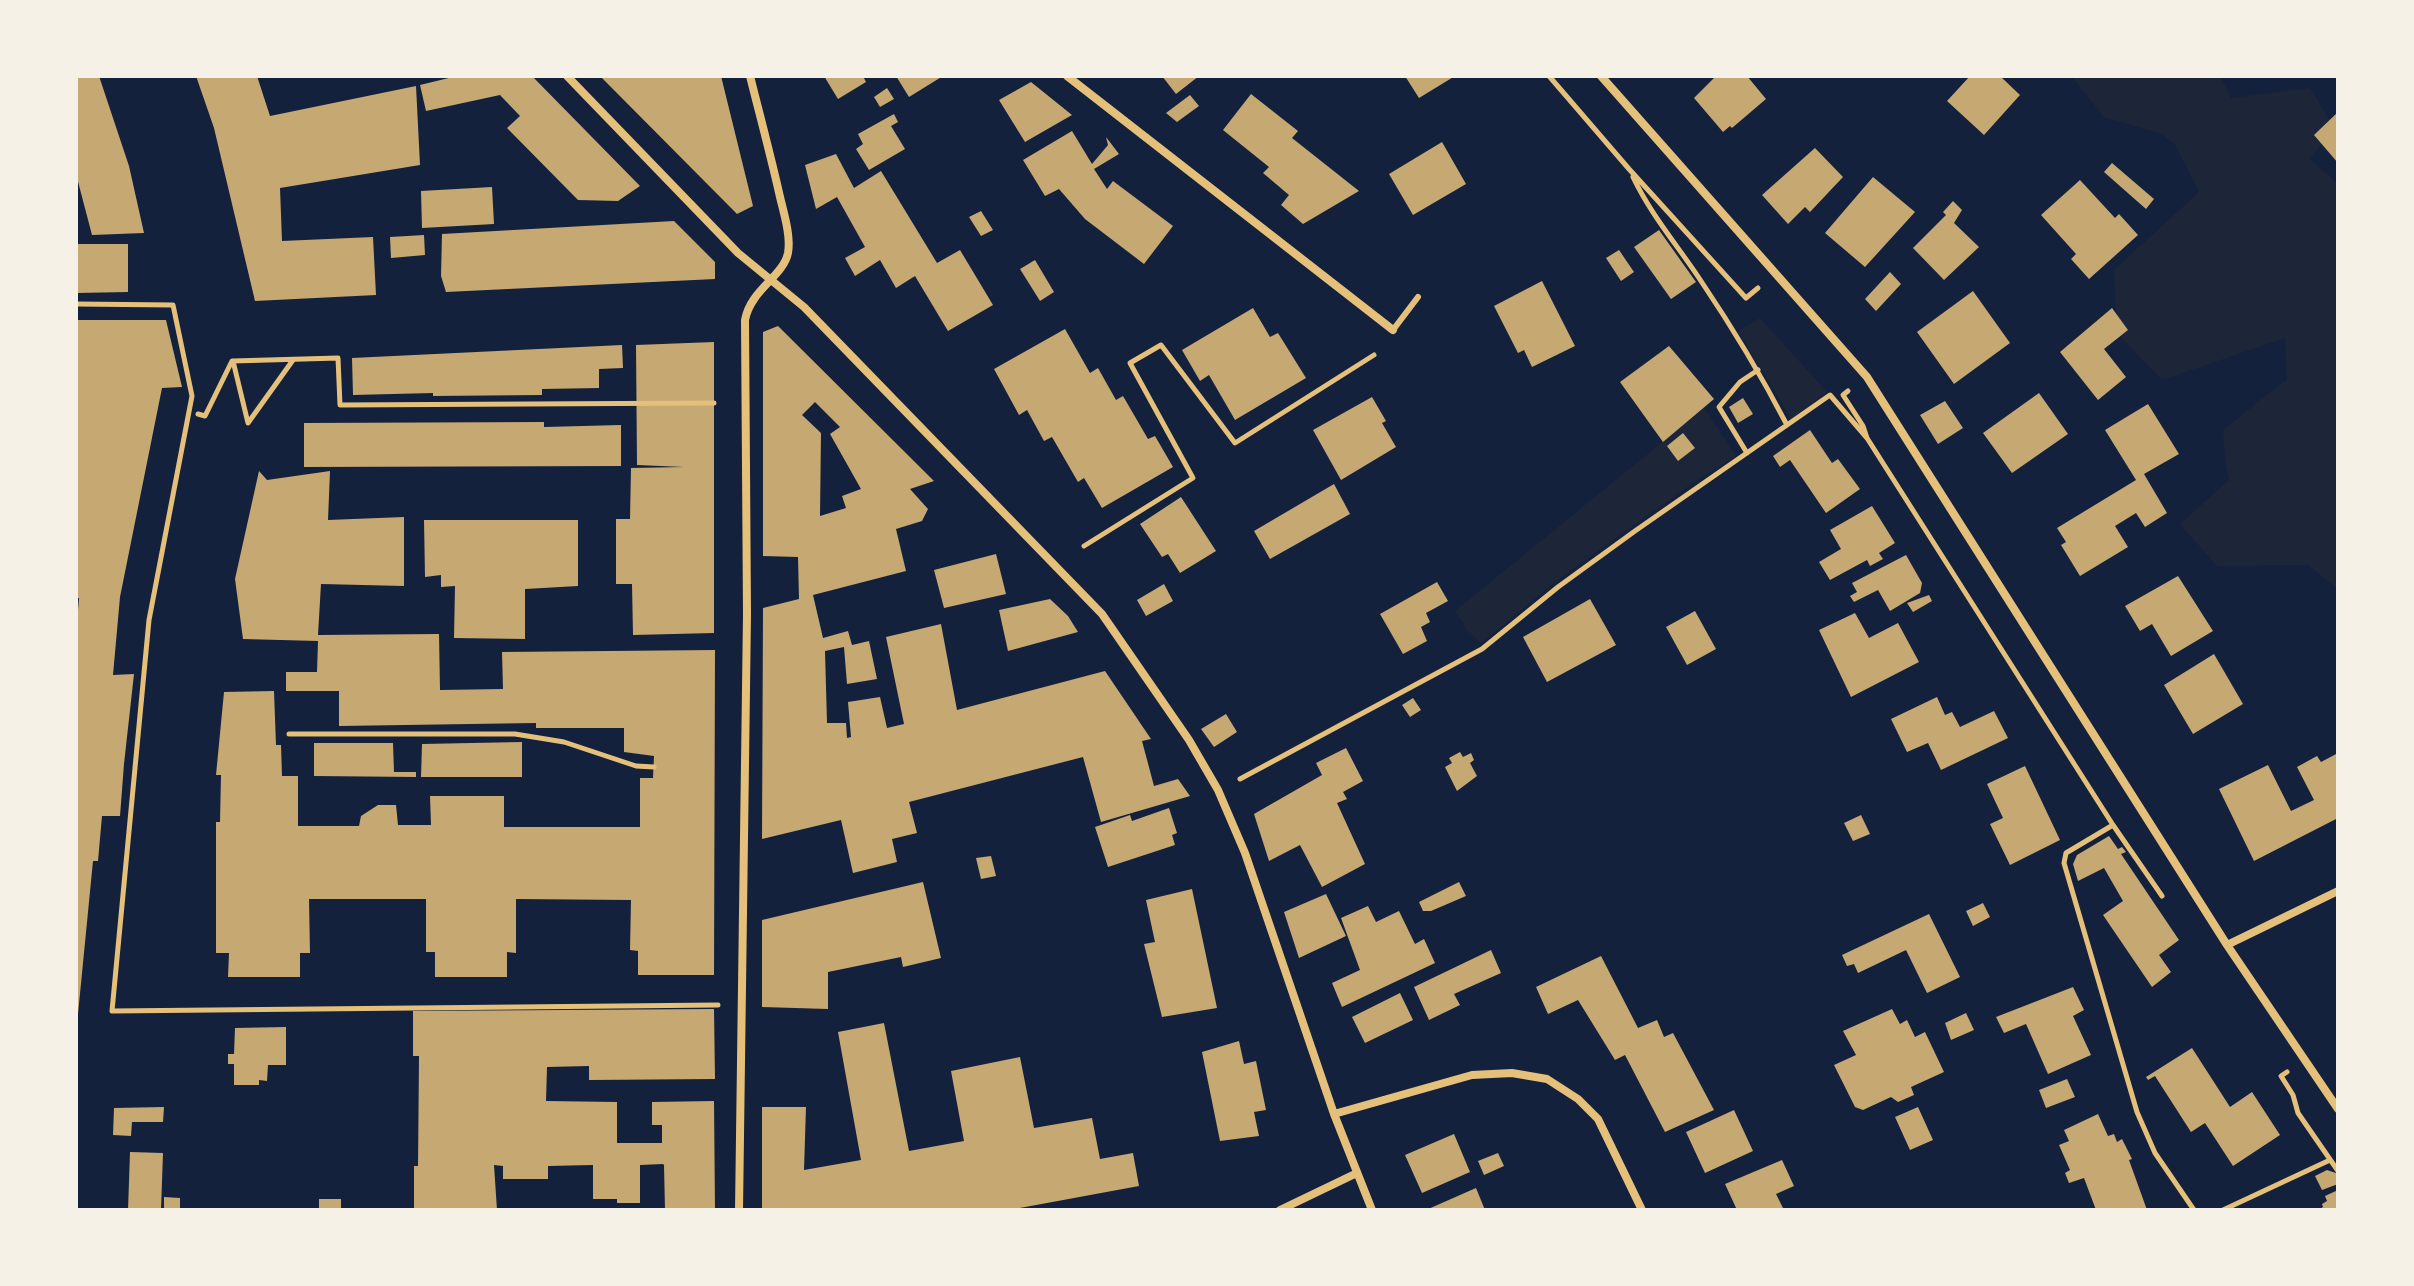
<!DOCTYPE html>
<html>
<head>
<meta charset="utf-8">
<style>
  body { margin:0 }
  #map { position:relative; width:2414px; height:1286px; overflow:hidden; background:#14213d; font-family:Spectral,serif }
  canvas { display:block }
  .frame { position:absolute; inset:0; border:78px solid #f6f1e7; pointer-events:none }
</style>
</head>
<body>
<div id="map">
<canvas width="2414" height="1286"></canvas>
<div class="frame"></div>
</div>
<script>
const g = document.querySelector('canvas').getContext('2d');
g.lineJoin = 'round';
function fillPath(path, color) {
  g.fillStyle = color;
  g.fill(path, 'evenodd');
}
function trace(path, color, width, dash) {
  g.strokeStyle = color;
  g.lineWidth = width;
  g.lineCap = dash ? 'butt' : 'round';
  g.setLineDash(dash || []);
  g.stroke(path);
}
const green = new Path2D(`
  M2071,76H2220L2231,98L2310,88L2334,127L2310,159L2338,184V589L2308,565L2217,566L2180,524L2229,480L2225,461L2223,430L2287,379L2285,338L2162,380L2117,333L2114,270L2199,192L2175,145L2162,134L2104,117Z
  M1760,318L1827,392L1791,419L1738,331Z
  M1704,408L1736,456L1694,482L1563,576L1481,643L1468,631L1455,611Z`);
const building = new Path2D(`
  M76,76H99L129,166L144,233L92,235L76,174Z
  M196,76H257L270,116L416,86L420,165L280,188L282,241L373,237L376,295L255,301L214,128Z
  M457,76H532L640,186L618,201L578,200L507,128L520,116L500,95L426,111L420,85Z
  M600,76H721L753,206L737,214Z
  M824,76H863L866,82L838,99Z
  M896,76H943L909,97Z
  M1162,76H1199L1176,94Z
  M1405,76H1455L1419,98Z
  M1716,76H1747L1766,99L1732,128L1730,126L1723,132L1694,98Z
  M1970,76H2000L2020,95L1984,135L1947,101Z
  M1031,82L1072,115L1025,142L999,100Z
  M887,88L894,99L880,107L874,97Z
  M1251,94L1298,131L1292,138L1359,191L1303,224L1281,205L1289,195L1263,173L1269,167L1223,130Z
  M1190,95L1199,106L1177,122L1166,113Z
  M2338,112V163L2314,135Z
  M894,114L898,122L891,126L905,149L869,170L856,149L863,144L858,134Z
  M1072,131L1092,164L1108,145L1106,137L1119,154L1094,169L1107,189L1113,181L1173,226L1144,264L1085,219L1059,189L1045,196L1023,160Z
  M1442,142L1466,184L1413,215L1389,174Z
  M1815,148L1843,177L1810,212L1805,207L1788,224L1762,195Z
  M836,154L854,188L881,171L937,263L960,250L993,305L948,331L915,276L896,288L880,260L855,276L845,258L865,247L837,197L816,209L805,165Z
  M2112,163L2154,199L2146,209L2104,172Z
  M1873,177L1915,212L1865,267L1825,233Z
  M2080,180L2115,218L2119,214L2138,235L2089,279L2071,259L2076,254L2041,215Z
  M492,187L494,224L422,228L421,191Z
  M1953,201L1962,210L1954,223L1979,247L1944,280L1913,248L1946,215L1943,212Z
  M981,211L993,230L981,236L969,217Z
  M674,221L715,262V279L446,292L441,276L442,234Z
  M1659,230L1696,282L1671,299L1634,247Z
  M424,235L425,255L391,258L390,237Z
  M76,244H128V292L76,293Z
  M1619,250L1634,272L1621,281L1606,258Z
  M1035,260L1054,292L1040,301L1020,269Z
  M1890,272L1901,284L1876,311L1865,299Z
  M1542,281L1575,346L1532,367L1524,350L1518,353L1494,306Z
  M1973,291L2010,343L1954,384L1917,332Z
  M1253,308L1270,337L1278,333L1306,378L1235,420L1209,375L1200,381L1182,350Z
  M2112,308L2128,330L2104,349L2126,377L2098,400L2060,352Z
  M76,320H166L182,387L162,388L120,597L113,675L134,674L124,764L120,816H102L98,861H93L78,1014H76V633L79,598H76Z
  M778,326L934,481L910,489L928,509L922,521L896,529L906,571L813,595L823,638L848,631L852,645L869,641L877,679L847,684L844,647L825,651L827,723H846L847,738L851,737L848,702L880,697L887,728L904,724L886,637L941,624L957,710L1105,671L1151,739L1142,741L1154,786L1178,779L1190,796L1101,822L1083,757L909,802L917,833L892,839L897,862L853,873L841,820L762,839L763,608L799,599L798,557L763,556V332ZM815,402L840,427L830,434L861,489L842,496L846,508L820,516L821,433L802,415Z
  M1065,329L1090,373L1098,368L1116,400L1123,396L1148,439L1155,436L1173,467L1102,508L1084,478L1078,482L1052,437L1044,441L1027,410L1019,415L994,369Z
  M714,342V633L633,635L632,584H616V519H630L631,468L684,467L637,465L636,345Z
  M622,345L623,368L599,369V388L542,389V395L433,396V393L353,395L352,358Z
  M1669,346L1714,399L1663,442L1620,382Z
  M2039,393L2068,434L2012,473L1983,433Z
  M1372,397L1386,421L1382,423L1396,447L1341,480L1313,430Z
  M1743,398L1753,414L1738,423L1729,407Z
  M1945,401L1963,428L1938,444L1920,415Z
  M2148,404L2179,454L2144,474L2167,513L2145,527L2136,513L2115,526L2128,547L2080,576L2061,545L2066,542L2057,528L2136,480L2105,430Z
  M544,422V427L621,425V466L304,467V423Z
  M1810,430L1832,463L1838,459L1860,489L1826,513L1790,460L1780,467L1773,456Z
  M1683,433L1695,448L1678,461L1667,446Z
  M259,471L267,480L330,471L328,520L404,517V586L321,584L318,635L439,634L440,690L503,689L502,652L715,650L714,975H638V951L630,950L631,900L516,899V953L507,952V977H435V952H426V899H309L310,953H300V977H228L229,953H216V822H220L221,775H216L224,692L274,691L276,745H281L282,776H298V826H359L361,816L378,805H396L398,825H431L430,796H504V827H640V778H653L654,756L624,752V728H536V723L339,726V691H286V672H317L318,641L243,639L235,579Z
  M1334,484L1350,514L1270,559L1254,531Z
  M1181,497L1216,551L1180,573L1168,554L1162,557L1140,524Z
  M1872,506L1895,543L1879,553L1883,559L1870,566L1867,560L1830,580L1819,562L1841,549L1830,530Z
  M424,520H578V586L525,589V639L454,638L455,586L441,587V575L425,577Z
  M996,554L1006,594L944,608L934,570Z
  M1906,555L1922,583L1920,593L1890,611L1878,590L1854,602L1850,596L1857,592L1852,583Z
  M2178,576L2213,631L2171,656L2152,624L2140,631L2125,606Z
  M1437,582L1448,601L1426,613L1430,622L1421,627L1427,641L1403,654L1380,614Z
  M1164,584L1173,601L1146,616L1137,600Z
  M1929,595L1932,601L1913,612L1907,603Z
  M1050,599L1068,616L1078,632L1008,651L999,610Z
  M1590,599L1616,645L1547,682L1523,637Z
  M1695,611L1716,649L1687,665L1666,627Z
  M1855,613L1869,638L1898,623L1919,662L1851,697L1819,630Z
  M2214,654L2243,704L2193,734L2164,685Z
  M1937,697L1945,715L1952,712L1960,727L1994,711L2008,738L1941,770L1928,743L1907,752L1891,719Z
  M1413,698L1421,710L1410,717L1402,705Z
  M1226,714L1237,732L1214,747L1201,729Z
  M522,742V777H421L422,744Z
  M314,743H393L394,772H416V777L314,776Z
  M1346,748L1363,781L1343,792L1347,799L1337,803L1365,864L1322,887L1300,845L1269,861L1254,814L1322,775L1316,763Z
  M1460,752L1463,757L1471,753L1474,760L1470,763L1477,776L1457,791L1445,767L1452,763L1449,758Z
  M2338,753V818L2254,861L2219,789L2268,765L2291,811L2314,800L2297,767L2317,756L2321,762Z
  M2025,766L2060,840L2010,865L1990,824L2003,818L1987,784Z
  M1169,808L1177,833L1172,835L1175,845L1108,867L1095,827L1130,815L1132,821Z
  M1861,815L1870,834L1853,841L1844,823Z
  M2109,836L2118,849L2122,847L2126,852L2121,854L2179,940L2159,955L2171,972L2152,987L2103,915L2123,901L2104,868L2078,881L2073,864L2077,855Z
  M991,856L996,876L981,879L976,858Z
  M923,882L941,958L903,967L901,957L828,972V1009L762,1007V920Z
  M1459,882L1466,896L1431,911H1423L1419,902Z
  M1192,889L1217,1008L1162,1017L1144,944L1155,942L1146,900Z
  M1326,894L1346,936L1299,958L1284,912Z
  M1983,903L1990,917L1973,926L1966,911Z
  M1368,906L1376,922L1399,911L1415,944L1424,939L1435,963L1342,1007L1332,983L1360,970L1341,918Z
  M1929,914L1960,977L1927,993L1906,950L1858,973L1854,964L1847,966L1842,955Z
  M1491,950L1501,973L1454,994L1460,1005L1429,1020L1414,987Z
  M1601,956L1638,1028L1657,1020L1664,1037L1673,1033L1714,1110L1665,1132L1625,1055L1615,1060L1578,1000L1548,1014L1536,987Z
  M2073,987L2084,1010L2073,1016L2091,1055L2048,1074L2026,1024L2004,1033L1996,1017Z
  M1400,993L1413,1020L1365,1043L1352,1017Z
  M714,1009L715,1079L589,1080V1066L547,1067L546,1101L617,1102V1143H662V1125H652V1102L714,1101L715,1210H665L664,1165L663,1164L640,1165V1203H617V1199H593V1165L548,1166V1179H503V1166L494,1165L497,1210H414V1166H418L419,1056H413V1011Z
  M1892,1009L1900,1024L1907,1020L1915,1037L1925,1032L1944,1072L1911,1087L1914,1095L1898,1102L1891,1097L1863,1110L1855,1107L1834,1065L1856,1055L1843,1031Z
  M1966,1013L1974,1030L1951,1040L1945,1023Z
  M884,1023L909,1151L964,1141L951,1071L1020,1057L1034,1128L1092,1118L1100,1159L1133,1153L1139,1186L1009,1210H762V1107H806L804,1170L861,1160L838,1032Z
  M286,1027V1065H268L267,1081L259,1080V1085H234V1064H228V1054H234L235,1028Z
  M1239,1041L1244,1064L1256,1061L1266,1110L1254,1112L1259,1136L1220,1141L1202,1052Z
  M2192,1048L2230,1107L2252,1092L2280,1135L2233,1166L2205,1123L2191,1132L2155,1076L2148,1080L2146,1077Z
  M2067,1079L2075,1097L2046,1108L2039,1090Z
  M164,1107L163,1122H132L131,1136L113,1135L114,1108Z
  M1918,1107L1933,1140L1910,1150L1895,1117Z
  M1734,1110L1753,1151L1705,1173L1686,1132Z
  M2098,1114L2108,1136L2114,1134L2117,1142L2122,1139L2132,1159L2129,1160L2147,1210H2096L2084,1178L2069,1183L2065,1173L2070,1170L2059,1145L2069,1141L2064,1130Z
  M1454,1134L1470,1172L1422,1193L1405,1155Z
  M130,1152L163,1153L161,1210H128Z
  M1498,1153L1504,1166L1484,1175L1478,1161Z
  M1782,1160L1794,1186L1776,1194L1784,1210H1737L1725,1184Z
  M2327,1170L2336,1173L2338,1184L2322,1190L2315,1176Z
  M1476,1188L1485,1210H1426Z
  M2338,1190V1210H2318L2323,1207L2322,1204L2327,1201L2325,1196Z
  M164,1197L180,1198V1210H164Z
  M319,1199H341V1210H319Z`);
const path = new Path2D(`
  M1549,76L1629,169L1746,298L1758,288
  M1633,177C1651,215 1678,246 1701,281C1732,327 1761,375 1787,425
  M76,304L173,305L192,396L149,620L112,1011L718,1005
  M233,361L338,358L340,405L714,403
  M233,361L248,423L293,360
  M198,414L205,416L232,361
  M1867,438L2113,825L2066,853L2064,863L2137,1112L2155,1153L2194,1210
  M1747,453L1719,407L1740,382L1758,370
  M1084,546L1193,478L1130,363L1161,345L1235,443L1374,355
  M289,734H515L564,742L636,766L654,767
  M1240,779L1482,649L1558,587L1635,531L1830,395L1867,438L1863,426L1843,395L1848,391
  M2113,825L2162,896
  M2287,1072L2281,1076L2293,1095L2298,1113L2338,1171
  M2223,1210L2330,1160`);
const service = new Path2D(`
  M1393,330L1418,297`);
const minor = new Path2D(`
  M567,76L738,253L804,307L1102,614L1189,740L1218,790L1245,853L1334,1114L1372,1210
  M1067,76L1393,330
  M1601,76L1867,377L2227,945L2338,1109
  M2227,945L2338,891
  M1334,1114L1472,1075L1512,1073L1547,1079L1578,1099L1598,1119L1642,1210
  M739,1210L747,614L745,320C751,289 783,277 788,253C791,236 784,214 780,197C771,157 760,116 750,76
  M1280,1210L1357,1173`);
fillPath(green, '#1d2539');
fillPath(building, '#c6a872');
trace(path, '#e5c07b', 5);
trace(service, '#e5c07b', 6);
trace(minor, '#e5c07b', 8);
</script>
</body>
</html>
